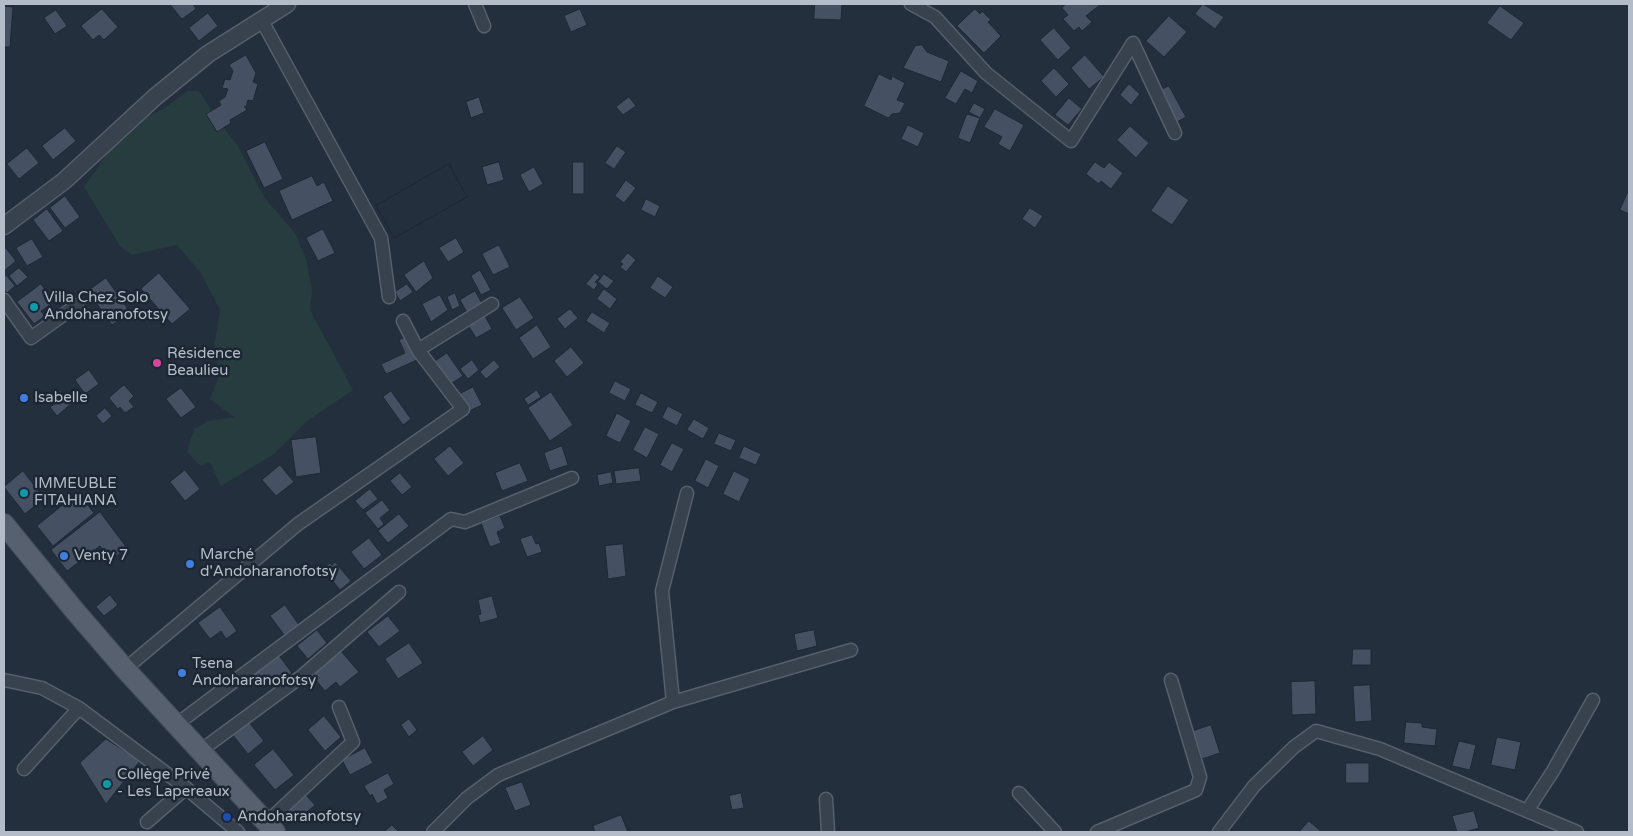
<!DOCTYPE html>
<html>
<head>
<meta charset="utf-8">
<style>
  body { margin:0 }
  #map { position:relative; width:1633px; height:836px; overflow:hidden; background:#242f3e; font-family:"Varela Round",sans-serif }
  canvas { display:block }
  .frame { position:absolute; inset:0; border:5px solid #b4bcc9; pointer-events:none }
</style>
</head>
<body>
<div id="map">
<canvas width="1633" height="836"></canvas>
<div class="frame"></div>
</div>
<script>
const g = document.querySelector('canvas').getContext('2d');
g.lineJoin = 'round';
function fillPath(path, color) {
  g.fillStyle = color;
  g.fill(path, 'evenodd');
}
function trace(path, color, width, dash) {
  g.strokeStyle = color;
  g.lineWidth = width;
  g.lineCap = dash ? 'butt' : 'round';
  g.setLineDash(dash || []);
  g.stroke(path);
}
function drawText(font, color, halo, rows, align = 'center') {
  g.font = font + ' "Varela Round",sans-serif';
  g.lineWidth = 5;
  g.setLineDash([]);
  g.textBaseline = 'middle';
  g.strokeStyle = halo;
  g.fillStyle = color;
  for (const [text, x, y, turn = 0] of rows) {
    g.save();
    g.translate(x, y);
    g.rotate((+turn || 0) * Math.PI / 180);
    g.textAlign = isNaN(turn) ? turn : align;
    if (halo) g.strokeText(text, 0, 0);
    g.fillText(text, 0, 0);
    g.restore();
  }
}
const green = new Path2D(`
  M188,91H199L216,118L238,146L264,197L295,233L306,259L312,290L310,310L353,390L307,421L274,454L221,486L210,462L201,466L187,452L194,429L208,421L234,417L210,399L220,374L218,365L213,354L220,310L200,272L177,245L132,255L120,246L84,187L109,151L134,122L163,109Z`);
const building = new Path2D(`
  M170,4H193L196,9L182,19Z
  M815,4H842L841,20L814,19Z
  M1066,4H1101L1086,16L1092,22L1082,31L1079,27L1074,31L1063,19L1068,15L1062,8Z
  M1203,4L1224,17L1215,29L1195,14Z
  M4,6L13,7L10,47H4Z
  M1500,6L1524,23L1511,40L1487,23Z
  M102,9L118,27L104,40L99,35L93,40L81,26Z
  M580,9L587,25L571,32L564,16Z
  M975,9L980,14L982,11L991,20L988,22L1001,36L984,53L957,26Z
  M56,10L67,26L55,34L44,18Z
  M208,13L218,26L199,41L189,28Z
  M1169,16L1187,32L1164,57L1146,41Z
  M1054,28L1071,48L1058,60L1040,40Z
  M922,45L927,52L949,61L941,82L903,68L915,46Z
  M246,55L256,73L253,82L258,84L253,101L248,100L246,107L244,106L247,110L230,120L231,123L217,132L206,114L221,105L219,101L225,97L228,89L222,88L225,79L230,80L233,71L229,65Z
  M1085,55L1104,77L1089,89L1071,68Z
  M1054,68L1069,84L1056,97L1041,81Z
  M961,71L978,81L972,93L965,89L956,104L945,98Z
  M879,74L891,80L892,76L905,83L897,100L905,103L900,113L892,114L888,118L864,106Z
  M1129,84L1140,94L1131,105L1120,95Z
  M1169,86L1186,117L1177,122L1159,91Z
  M479,97L484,113L471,118L466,102Z
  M629,97L636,106L623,115L616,107Z
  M1069,98L1082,109L1068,125L1055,115Z
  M974,103L985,109L980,118L969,112Z
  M995,109L1024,125L1010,151L998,144L1002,137L984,127Z
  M967,114L980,118L970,143L958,138Z
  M908,125L924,133L918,147L901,139Z
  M1130,126L1149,143L1136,158L1117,140Z
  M65,128L76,141L53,160L42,146Z
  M265,142L283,179L264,188L246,151Z
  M617,146L626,152L614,169L605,163Z
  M27,148L39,163L19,179L7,164Z
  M499,162L504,180L487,185L482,167Z
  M573,162H584V194H573Z
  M1095,162L1104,168L1109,162L1123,173L1111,189L1101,181L1099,184L1086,174Z
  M449,164L467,197L394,238L376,206Z
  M449,164L467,197L394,238L376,206Z
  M534,167L543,184L529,192L520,175Z
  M312,176L317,186L324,182L333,201L292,220L279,191Z
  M626,180L636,188L624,203L615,196Z
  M1168,186L1189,200L1172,225L1151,211Z
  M1629,189V214L1620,210Z
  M65,196L80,217L65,228L50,208Z
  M646,199L660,206L655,217L641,210Z
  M1030,208L1043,216L1035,228L1022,219Z
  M47,209L63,231L49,241L33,220Z
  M323,229L335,253L318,261L306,238Z
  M456,238L464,252L448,262L439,248Z
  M32,239L43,257L27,266L16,248Z
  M499,245L510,267L493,275L482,254Z
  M6,248L16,261L4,271V250Z
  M628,253L636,260L626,272L620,267L623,264L620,262Z
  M424,261L433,278L416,292L404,275Z
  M19,268L28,277L17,286L9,276Z
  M480,270L491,290L481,295L471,276Z
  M159,273L190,309L172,324L141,289Z
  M595,273L600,277L595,282L598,284L594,290L586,284Z
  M604,274L614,281L607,289L598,282Z
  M6,275L15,286L7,293L4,290V277Z
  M658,276L673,287L665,298L650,288Z
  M106,278L130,312L112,325L88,291Z
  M41,284L54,302L41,311L45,316L34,324L17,302Z
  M407,284L413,292L400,301L395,292Z
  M604,289L617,299L610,309L597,299Z
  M475,291L484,307L469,316L460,300Z
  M455,293L460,306L452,310L447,297Z
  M440,295L448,310L431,322L422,304Z
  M520,297L534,318L516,330L502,308Z
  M570,309L578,318L565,329L557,319Z
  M592,312L610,323L604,333L586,321Z
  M485,316L492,329L476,338L468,325Z
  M537,325L551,347L533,359L519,338Z
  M406,337L417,360L386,374L381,364L405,353L399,340Z
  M571,347L584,363L567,377L554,361Z
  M447,353L463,376L449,385L434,362Z
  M472,360L479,370L468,379L460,369Z
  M494,360L500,367L486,379L480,372Z
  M89,370L99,384L85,394L75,380Z
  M615,381L631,389L625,401L609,393Z
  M124,385L134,396L129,401L134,407L125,413L120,407L118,409L109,398Z
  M473,387L482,405L467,412L458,395Z
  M181,388L196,407L181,418L166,399Z
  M60,390L63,394L65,393L73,402L57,416L50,407L56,403L51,398Z
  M537,390L541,397L528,405L524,399Z
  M391,391L411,419L403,425L383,397Z
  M551,392L573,425L550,441L528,408Z
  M641,393L658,402L652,413L635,405Z
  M668,406L683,414L677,426L662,418Z
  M105,408L112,416L103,424L96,416Z
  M617,413L631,421L620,443L606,436Z
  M694,419L709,428L703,439L687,430Z
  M645,427L659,434L647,458L633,450Z
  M719,433L736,440L731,451L714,444Z
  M316,437L321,473L296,477L291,440Z
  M672,443L684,449L672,472L660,465Z
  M450,446L464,463L448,476L434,459Z
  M562,446L568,465L550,471L544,453Z
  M744,446L761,454L756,465L739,458Z
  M706,459L719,466L708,488L695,481Z
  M520,463L528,481L502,491L495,473Z
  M280,465L294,482L276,496L262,480Z
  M639,468L641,481L616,484L614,471Z
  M185,470L200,489L185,501L170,482Z
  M23,471L44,498L25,514L4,487Z
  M734,471L750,479L739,502L723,494Z
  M611,472L613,483L599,486L597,475Z
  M400,473L412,487L402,495L390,481Z
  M370,489L378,499L363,510L355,501Z
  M78,493L94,513L53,546L37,526Z
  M382,500L390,510L380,518L384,524L378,529L365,513Z
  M100,512L127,548L111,560L100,546L67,571L51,550Z
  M399,514L409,526L388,543L378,531Z
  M500,516L505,528L497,532L501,543L490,547L481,523Z
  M532,535L536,544L539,543L542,552L527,557L520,539Z
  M369,538L382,555L364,569L351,552Z
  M623,544L626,576L608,579L605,546Z
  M335,562L351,581L340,590L325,571L328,568L326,566L330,563L332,565Z
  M110,595L118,605L104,616L96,607Z
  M492,596L498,618L480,623L478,615L481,614L478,600Z
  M285,605L299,625L285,636L270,616Z
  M220,607L237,631L226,639L221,631L210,639L198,623Z
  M388,616L400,631L379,647L367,632Z
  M317,630L327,643L308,659L297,646Z
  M814,630L817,646L797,651L794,634Z
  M409,643L423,663L398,679L385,659Z
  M1353,649H1371V665H1352Z
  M340,650L359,672L340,687L336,682L325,691L310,673Z
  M277,653L292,673L282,680L278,676L263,687L252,673Z
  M1315,681L1316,714L1292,715L1291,682Z
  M1370,685L1372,721L1355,722L1353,686Z
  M324,716L341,737L325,751L308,730Z
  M409,719L417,730L409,737L401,725Z
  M248,721L264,741L248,754L232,734Z
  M1406,722L1422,723V727L1437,729L1435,746L1404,743Z
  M1211,725L1220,753L1202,759L1193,731Z
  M483,736L493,750L473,766L462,752Z
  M1497,737L1521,742L1515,770L1491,765Z
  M106,739L140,761L106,804L80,763Z
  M1459,741L1476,745L1470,770L1452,766Z
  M365,748L373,763L350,775L342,760Z
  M273,749L294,775L275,790L254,765Z
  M1346,763H1369V783H1346Z
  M388,773L394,784L384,790L388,798L377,804L372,794L370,796L364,786Z
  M522,782L531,805L515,811L505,788Z
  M741,793L744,808L732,810L729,796Z
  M305,794L315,805L298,820L288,809Z
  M1474,811L1479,828L1465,832H1457L1452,816Z
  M621,815L628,832H595L593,826Z
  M1309,821L1322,832H1302L1300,831Z
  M392,825L399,832H384Z`);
const minor = new Path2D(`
  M475,4L484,26
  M911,4L935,17L986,73L1071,141L1133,43L1175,133
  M261,19L381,238L389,297
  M4,300L31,338L77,305
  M418,350L492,304
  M125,669L298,524L463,409L418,350L403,321
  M4,680L42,688L79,708L186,788L238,832
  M673,702L662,591L687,493
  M177,724L451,519L465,522L572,478
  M200,751L302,676L399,592
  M24,769L79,708
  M1019,793L1055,832
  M826,799L828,832
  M1527,811L1553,771L1593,700
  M147,822L186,788
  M266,823L353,742L339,707
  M433,832L467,798L498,775L673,702L851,650
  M1097,832L1196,790L1200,777L1171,680
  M1219,832L1254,786L1294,747L1316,731L1380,749L1577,832`);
const tertiary = new Path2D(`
  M4,226L64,181L155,97L208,54L287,4`);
const primary = new Path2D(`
  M4,524L75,611L125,669L275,832`);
const markers = [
  [34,307,5,"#0f9aa8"],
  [157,363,5,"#d1479c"],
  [24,398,5,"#3f7fe0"],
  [24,493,5,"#0f9aa8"],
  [64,556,5,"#3f7fe0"],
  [190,564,5,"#3f7fe0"],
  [182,673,5,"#3f7fe0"],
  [107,784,5,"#0f9aa8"],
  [227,817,5,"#1a4fb4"]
];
const poiNames = [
  ["Villa Chez Solo",44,298],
  ["Andoharanofotsy",44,315],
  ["Résidence",167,354],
  ["Beaulieu",167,371],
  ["Isabelle",34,398],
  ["IMMEUBLE",34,484],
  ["FITAHIANA",34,501],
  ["Marché",200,555],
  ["d'Andoharanofotsy",200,572],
  ["Venty 7",74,556],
  ["Tsena",192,664],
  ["Andoharanofotsy",192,681],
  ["Collège Privé",117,775],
  ["- Les Lapereaux",117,792],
  ["Andoharanofotsy",237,817]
];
fillPath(green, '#263c3f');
fillPath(building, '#455162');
trace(building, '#1f2835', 1);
trace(minor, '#565f6c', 15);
trace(tertiary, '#565f6c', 19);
trace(primary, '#414a57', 22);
trace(minor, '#38414e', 12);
trace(tertiary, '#38414e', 16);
trace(primary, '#56606e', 20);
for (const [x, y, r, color] of markers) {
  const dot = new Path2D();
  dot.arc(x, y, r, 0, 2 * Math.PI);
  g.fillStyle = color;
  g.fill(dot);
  trace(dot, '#1d2633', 2);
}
drawText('15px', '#b4bcc9', '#1d2633', poiNames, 'left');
</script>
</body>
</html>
